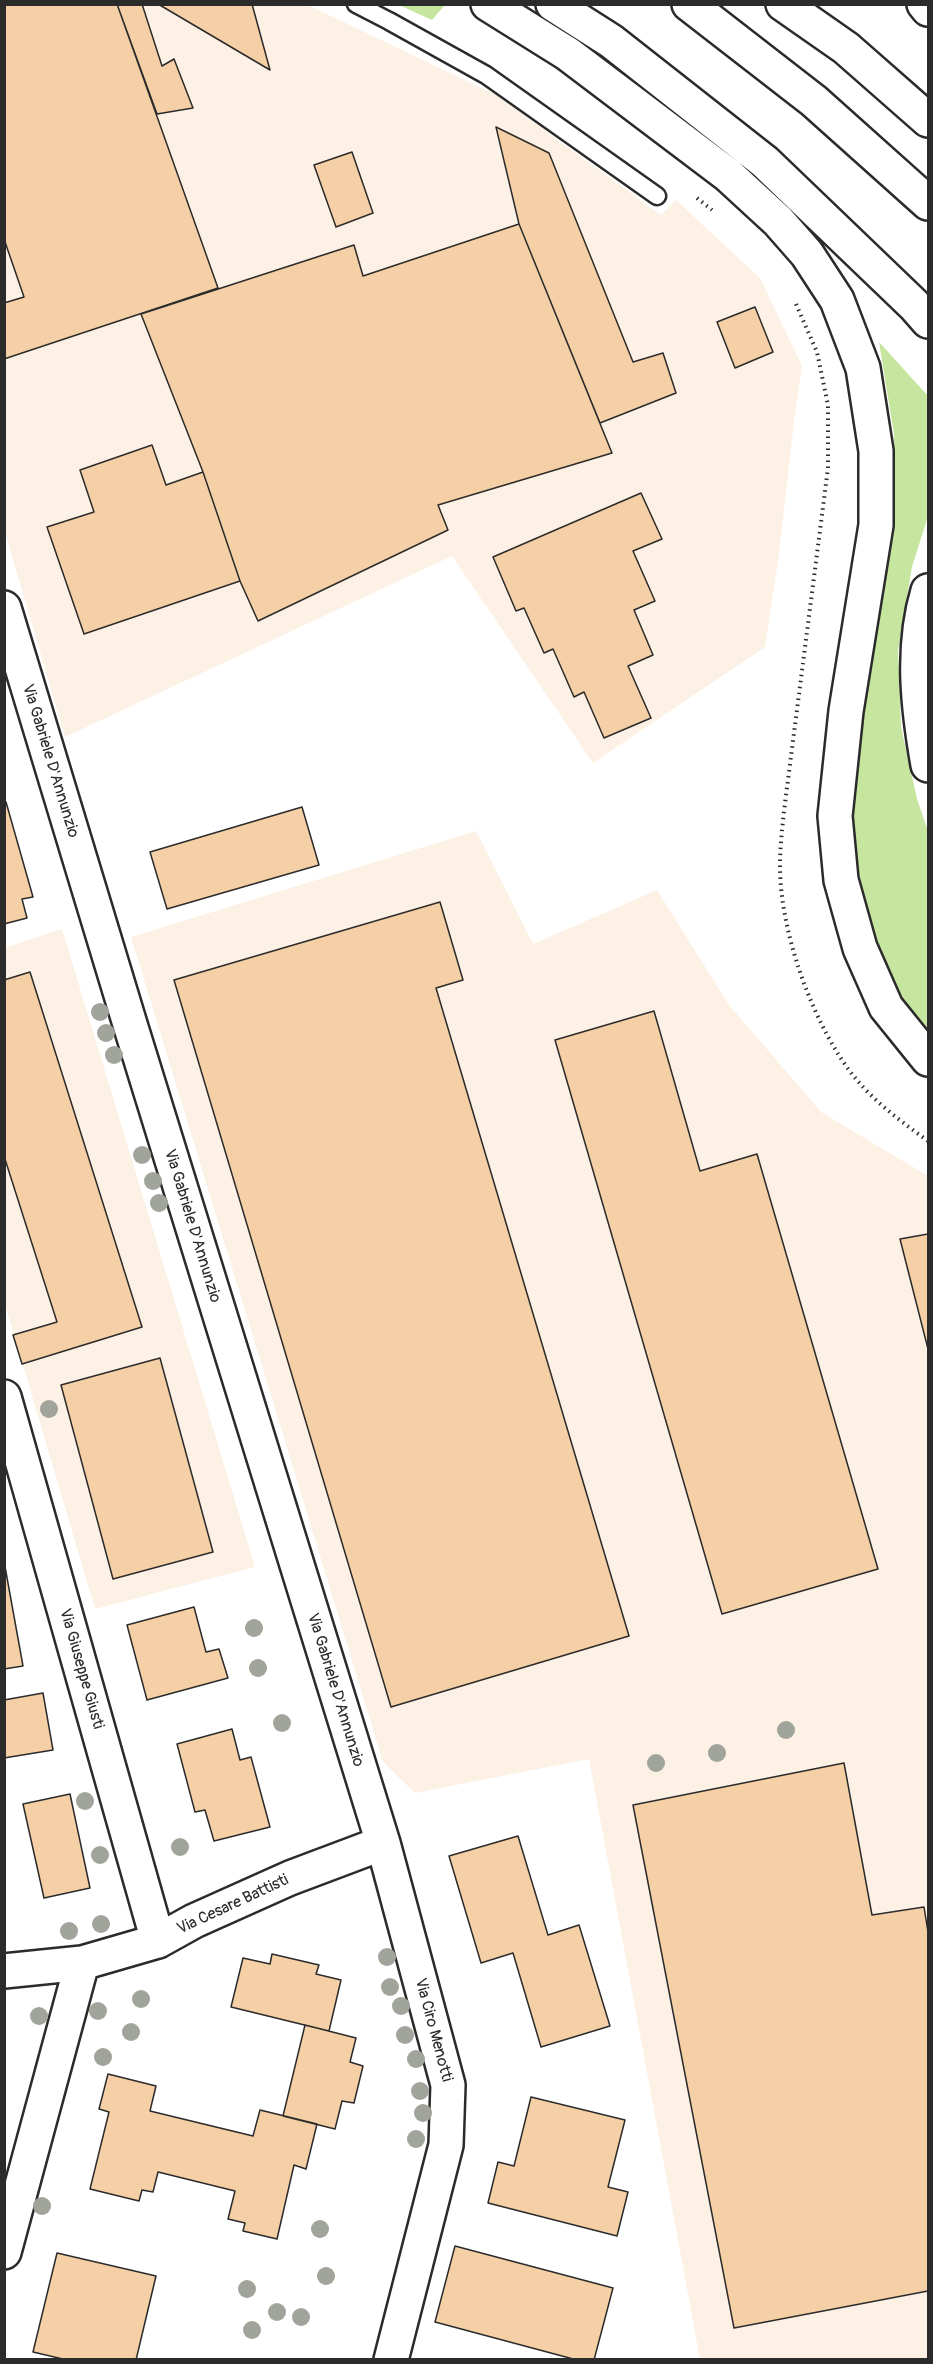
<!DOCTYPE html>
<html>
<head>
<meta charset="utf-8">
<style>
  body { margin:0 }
  #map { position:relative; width:933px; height:2364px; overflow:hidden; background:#fff; font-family:Pangolin,sans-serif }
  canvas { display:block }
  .frame { position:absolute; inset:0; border:6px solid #2b2b2b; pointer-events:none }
</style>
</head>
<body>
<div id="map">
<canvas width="933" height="2364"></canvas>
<div class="frame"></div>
</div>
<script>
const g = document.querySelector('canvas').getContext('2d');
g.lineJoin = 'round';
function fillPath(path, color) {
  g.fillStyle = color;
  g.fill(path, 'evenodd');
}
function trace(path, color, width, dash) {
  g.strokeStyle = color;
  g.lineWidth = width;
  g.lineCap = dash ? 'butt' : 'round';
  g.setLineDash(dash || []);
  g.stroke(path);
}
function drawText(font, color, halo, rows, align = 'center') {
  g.font = font + ' Pangolin,sans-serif';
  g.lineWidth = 4.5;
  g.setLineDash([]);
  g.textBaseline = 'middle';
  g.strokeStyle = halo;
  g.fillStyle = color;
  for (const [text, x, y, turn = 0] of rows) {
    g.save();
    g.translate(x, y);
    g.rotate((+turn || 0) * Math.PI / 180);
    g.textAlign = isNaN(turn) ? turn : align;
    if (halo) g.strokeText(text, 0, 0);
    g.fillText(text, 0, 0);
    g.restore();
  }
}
const built = new Path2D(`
  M4,5H308L496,95L661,215L676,200L760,278L802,366L794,421L779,554L765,647L593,763L452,556L65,737L5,532Z
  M476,831L533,944L657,890L729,1005L821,1112L928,1176V2359H700L589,1759L415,1793L383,1762L131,937Z
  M62,929L255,1567L95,1609L5,1304L4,948Z`);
const green = new Path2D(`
  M442,5L444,6L432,20L399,5Z
  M879,342L928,396V516L912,567L898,651L901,727L917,799L928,831V1031L904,1005L877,944L866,917L848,848L851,772L886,575L895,490L894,434Z`);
const building = new Path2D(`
  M4,4H117L218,288L4,359V303L24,297L4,239Z
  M117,4H142L162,66L174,59L193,108L157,114Z
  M158,4H252L270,70Z
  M496,127L549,153L633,362L663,353L676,393L600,423L519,224Z
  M352,152L373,213L336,227L314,165Z
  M519,224L612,453L438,505L448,530L258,621L240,581L203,472L141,314L354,245L363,276Z
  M755,307L773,352L735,368L717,322Z
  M152,445L166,485L203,472L240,581L84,634L47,527L94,512L80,470Z
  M641,493L662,539L633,551L655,601L634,610L653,655L628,666L651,718L604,738L584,692L574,697L553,649L544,653L524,608L516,611L493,557Z
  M4,802H6L33,897L22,899L27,918L4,924Z
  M302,807L319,865L167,909L150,852Z
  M440,902L463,980L436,988L629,1636L391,1707L174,980Z
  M30,972L142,1327L22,1364L13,1335L57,1322L4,1156V980Z
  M654,1011L700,1171L757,1154L878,1569L722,1614L555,1040Z
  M928,1234V1349L900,1239Z
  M160,1358L213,1552L113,1579L61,1385Z
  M4,1561L23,1666L4,1669Z
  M194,1607L206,1652L219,1649L228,1678L147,1700L127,1625Z
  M43,1693L53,1750L4,1758V1700Z
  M232,1729L240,1760L251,1757L270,1827L214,1841L205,1810L195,1812L177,1744Z
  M844,1763L872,1915L924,1907L928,1932V2291L734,2328L633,1805Z
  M70,1794L90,1888L44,1898L23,1804Z
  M518,1836L548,1935L579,1925L610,2026L541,2047L513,1953L481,1963L449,1856Z
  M272,1954L319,1965L316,1974L341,1980L329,2031L231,2007L243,1958L270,1964Z
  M305,2025L356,2038L350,2062L363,2066L354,2103L342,2101L335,2129L283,2116Z
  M108,2074L156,2086L150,2111L253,2136L260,2110L317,2124L306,2169L294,2165L277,2239L243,2231L245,2223L228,2219L235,2191L158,2172L153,2192L142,2190L139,2201L90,2189L109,2112L99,2109Z
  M531,2097L625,2120L608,2187L628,2192L617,2236L488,2203L498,2162L514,2166Z
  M455,2246L613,2288L594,2360H577L435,2322Z
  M57,2253L156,2276L136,2360H67L33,2352Z`);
const path = new Path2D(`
  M697,198L712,210
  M796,304L817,352L828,405V468L784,811C782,830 780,848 780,866C780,933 814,1028 856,1079C876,1103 903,1123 928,1141`);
const service = new Path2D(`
  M356,4L389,21L486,75L657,196`);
const minor = new Path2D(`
  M924,4L928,9
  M4,608L129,1021L383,1843L448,2085L446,2145L391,2360
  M4,1397L158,1941
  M4,1971L82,1963L158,1941L194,1921L290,1878L383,1843
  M4,2252L82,1963`);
const primary = new Path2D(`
  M928,591C911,648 918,708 928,765`);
const trunk = new Path2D(`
  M488,4L568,54L728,175L778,221L807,254L837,300L863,368L876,451V525L846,711L835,816L841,880L860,948L886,1007L928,1059
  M553,4L611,41L765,162L914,305L928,321
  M689,4L814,101L928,203
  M783,4L846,48L928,120`);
const trees = [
  [100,1012],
  [106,1033],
  [114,1055],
  [142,1155],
  [153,1181],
  [159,1203],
  [49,1409],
  [254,1628],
  [258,1668],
  [282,1723],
  [786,1730],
  [717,1753],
  [656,1763],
  [85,1801],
  [180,1847],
  [100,1855],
  [101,1924],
  [69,1931],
  [387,1957],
  [390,1987],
  [141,1999],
  [401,2006],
  [98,2011],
  [39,2016],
  [131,2032],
  [405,2035],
  [103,2057],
  [416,2059],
  [420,2091],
  [423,2113],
  [416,2139],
  [42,2206],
  [320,2229],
  [326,2276],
  [247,2289],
  [277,2312],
  [301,2317],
  [252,2330]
];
const streetNames = [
  ["Via Gabriele D'Annunzio",50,761,73],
  ["Via Gabriele D'Annunzio",192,1226,73],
  ["Via Giuseppe Giusti",81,1669,74],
  ["Via Gabriele D'Annunzio",335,1690,73],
  ["Via Cesare Battisti",233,1905,-25],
  ["Via Ciro Menotti",433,2030,75]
];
fillPath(built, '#fcf1e4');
fillPath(green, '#c6e59e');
fillPath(building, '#f5cfa5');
trace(building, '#2b2b2b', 1.5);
trace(service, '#2b2b2b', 21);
trace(minor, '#2b2b2b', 38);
trace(primary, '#2b2b2b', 38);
trace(trunk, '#2b2b2b', 38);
trace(path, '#2b2b2b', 4, [1.5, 4.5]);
trace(service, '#fff', 16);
trace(minor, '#fff', 33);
trace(primary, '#fff', 33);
trace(trunk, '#fff', 33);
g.fillStyle = '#a0a49a';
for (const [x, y] of trees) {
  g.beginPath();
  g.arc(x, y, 9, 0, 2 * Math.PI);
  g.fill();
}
drawText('16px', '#2b2b2b', '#fff', streetNames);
</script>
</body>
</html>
